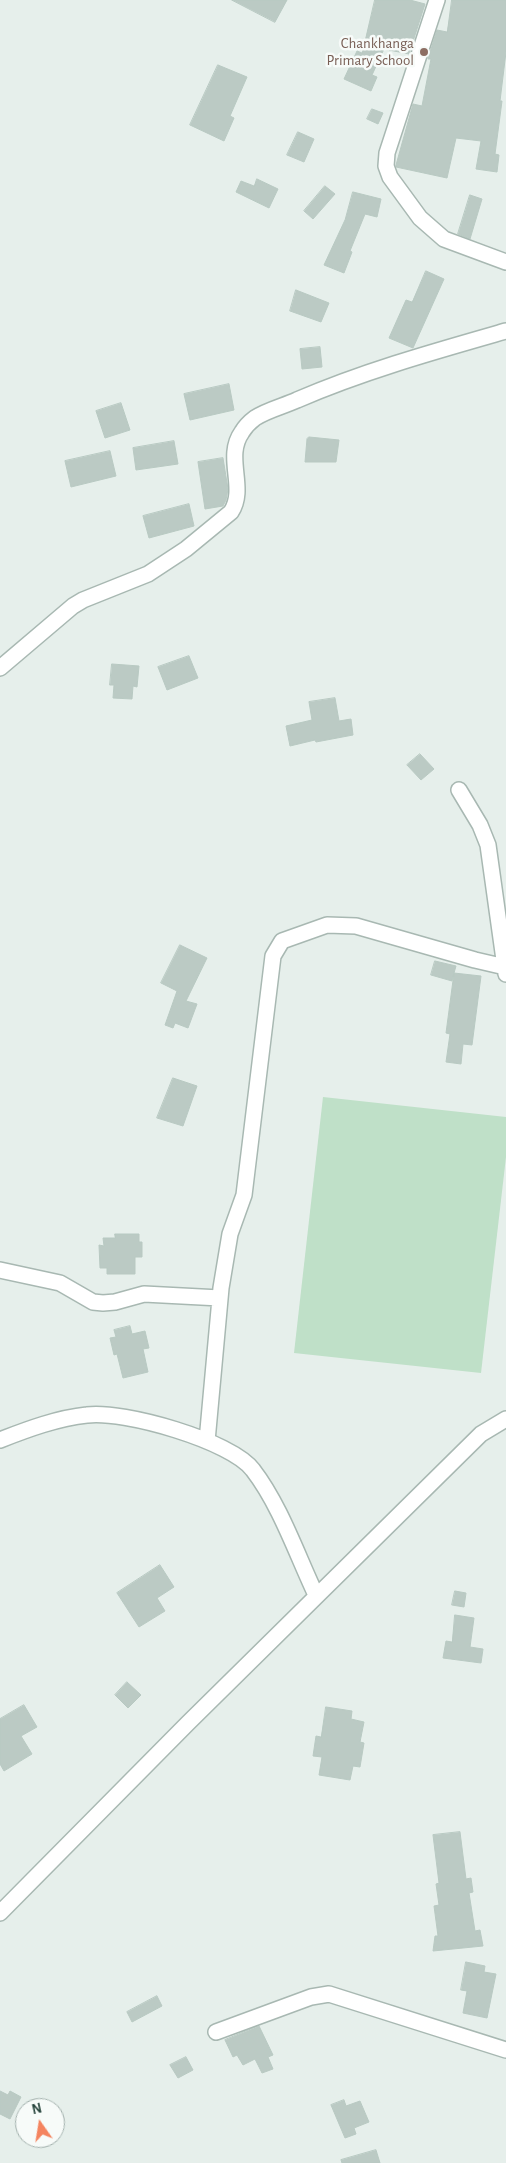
<!DOCTYPE html>
<html>
<head>
<meta charset="utf-8">
<style>
  body { margin:0 }
  #map { position:relative; width:506px; height:2163px; overflow:hidden; background:#e6efeb; font-family:"Alegreya Sans",sans-serif }
  canvas { display:block }
  .north { position:absolute; left:15px; top:2098px; width:50px; height:50px; box-sizing:border-box; background:#f7fbf9; border:1px solid #a3b1ad; border-radius:50%; rotate:347deg; font-size:14px; font-weight:700; line-height:20px; text-align:center; color:#24423a }
  .north::after { content:''; display:block; margin:auto; width:18px; height:22px; background:#f4845f; clip-path:polygon(50% 0,100% 100%,50% 72%,0 100%) }
</style>
</head>
<body>
<div id="map">
<canvas width="506" height="2163"></canvas>
<div class="north">N</div>
</div>
<script>
const g = document.querySelector('canvas').getContext('2d');
g.lineJoin = 'round';
function fillPath(path, color) {
  g.fillStyle = color;
  g.fill(path, 'evenodd');
}
function trace(path, color, width, dash) {
  g.strokeStyle = color;
  g.lineWidth = width;
  g.lineCap = dash ? 'butt' : 'round';
  g.setLineDash(dash || []);
  g.stroke(path);
}
function drawText(font, color, halo, rows, align = 'center') {
  g.font = font + ' "Alegreya Sans",sans-serif';
  g.lineWidth = 5;
  g.setLineDash([]);
  g.textBaseline = 'middle';
  g.strokeStyle = halo;
  g.fillStyle = color;
  for (const [text, x, y, turn = 0] of rows) {
    g.save();
    g.translate(x, y);
    g.rotate((+turn || 0) * Math.PI / 180);
    g.textAlign = isNaN(turn) ? turn : align;
    if (halo) g.strokeText(text, 0, 0);
    g.fillText(text, 0, 0);
    g.restore();
  }
}
const green = new Path2D(`
  M323,1097L506,1117V1157L481,1373L294,1353Z`);
const building = new Path2D(`
  M232,0H287L275,22Z
  M375,0H410L425,4L409,54L384,49L372,75L377,77L371,91L344,79L357,51L362,53Z
  M452,0H506V52L500,101H502L495,154L499,155L497,172L476,169L481,141L456,138L447,178L396,167V165L413,104L422,106L431,59H428L437,30L447,32Z
  M218,65L247,77L230,116L234,118L224,141L190,125Z
  M372,109L383,113L378,124L367,119Z
  M298,132L314,139L304,162L287,155Z
  M257,179L278,189L269,208L236,192L241,181L254,186Z
  M325,186L335,194L313,219L304,211Z
  M353,192L381,199L377,217L365,214L350,251L352,252L344,273L324,265L345,220Z
  M470,195L482,199L470,239L458,234Z
  M426,271L444,279L413,348L389,338L406,300L412,302Z
  M296,290L329,303L321,322L290,311Z
  M320,347L322,367L302,369L300,349Z
  M229,384L234,410L190,420L184,394Z
  M121,403L130,430L105,438L96,411Z
  M309,437L339,440L336,462H305L307,439Z
  M174,441L178,464L136,470L133,448Z
  M110,451L116,476L71,487L65,461Z
  M223,458L228,489L226,500L223,506L205,509L198,462Z
  M189,504L194,526L149,538L143,516Z
  M189,656L198,678L167,690L158,667Z
  M112,664L139,666L137,687L133,686L132,699L113,698L114,685H110Z
  M335,698L339,721L351,719L353,735L316,742L315,740L290,746L286,726L312,720L309,702Z
  M420,754L434,769L421,780L407,765Z
  M180,945L207,958L186,1001L197,1004L188,1028L175,1023L173,1028L165,1025L177,991L161,983Z
  M435,961L456,966L454,973L481,976L472,1045L463,1044L461,1064L446,1062L450,1034L446,1033L454,973L452,981L431,975Z
  M173,1078L197,1086L183,1126L157,1118Z
  M115,1234H139V1242H142V1257H135V1274H107V1268H100L99,1245L104,1246L103,1238H115Z
  M130,1326L132,1334L145,1331L149,1348L143,1349L148,1372L123,1378L117,1354L114,1355L110,1338L116,1337L114,1330Z
  M160,1565L174,1587L157,1598L165,1611L139,1627L117,1593Z
  M455,1591L466,1593L464,1607L452,1605Z
  M455,1615L474,1618L470,1647L483,1649L481,1663L443,1658L446,1641L452,1642Z
  M127,1682L141,1695L128,1708L115,1695Z
  M24,1705L37,1727L21,1736L32,1754L4,1771L0,1764V1719Z
  M326,1707L352,1711L351,1719L364,1722L360,1742L364,1743L360,1767L353,1766L350,1780L319,1775L322,1757L313,1756L316,1736L321,1737Z
  M460,1832L466,1879L471,1878L473,1892L469,1893L475,1931L480,1930L483,1946L433,1951L435,1936H438L434,1906L439,1905L436,1884L439,1883L433,1835Z
  M466,1962L485,1966L484,1972L496,1974L487,2018L463,2013L467,1991L461,1990Z
  M157,1996L162,2006L132,2022L127,2012Z
  M259,2026L273,2055L268,2057L273,2069L262,2073L255,2059L243,2065L237,2055L233,2057L225,2040Z
  M186,2057L193,2070L178,2078L170,2065Z
  M0,2091L8,2095L10,2091L21,2097L10,2119L0,2114Z
  M344,2100L346,2106L360,2101L369,2122L354,2128L356,2134L345,2138L331,2105Z
  M376,2150L380,2163H342L341,2160Z`);
const street = new Path2D(`
  M437,0L387,153L386,166L390,177L420,218L444,239L506,262
  M0,668L73,606L83,600L148,574L186,549L231,512C247,488 224,457 242,432C245,427 251,421 255,418C267,410 284,406 297,400C364,371 436,351 506,331
  M459,790L480,825L488,845L505,967
  M0,1270L60,1283L93,1302L103,1303L115,1302L144,1294L220,1298
  M0,1440C28,1429 58,1418 87,1415C123,1410 232,1441 253,1470C280,1505 297,1555 316,1595
  M207,1441L221,1288L230,1234L244,1195L273,956L282,941L327,925L356,926L475,960L505,967L506,974
  M0,1913L188,1723L481,1434L506,1419
  M216,2032L311,1997L329,1994L506,2050`);
const markers = [
  [424,52,5,"#8d6e63"]
];
const educationNames = [
  ["Chankhanga",414,43],
  ["Primary School",414,60]
];
fillPath(green, '#bfe0c8');
fillPath(building, '#bbcac4');
trace(building, '#b8c9c2', 1);
trace(street, '#a8b8b2', 18);
trace(street, '#fff', 15);
for (const [x, y, r, color] of markers) {
  const dot = new Path2D();
  dot.arc(x, y, r, 0, 2 * Math.PI);
  g.fillStyle = color;
  g.fill(dot);
  trace(dot, '#f7fbf9', 2);
}
drawText('15px', '#785e54', '#f7fbf9', educationNames, 'right');
</script>
</body>
</html>
